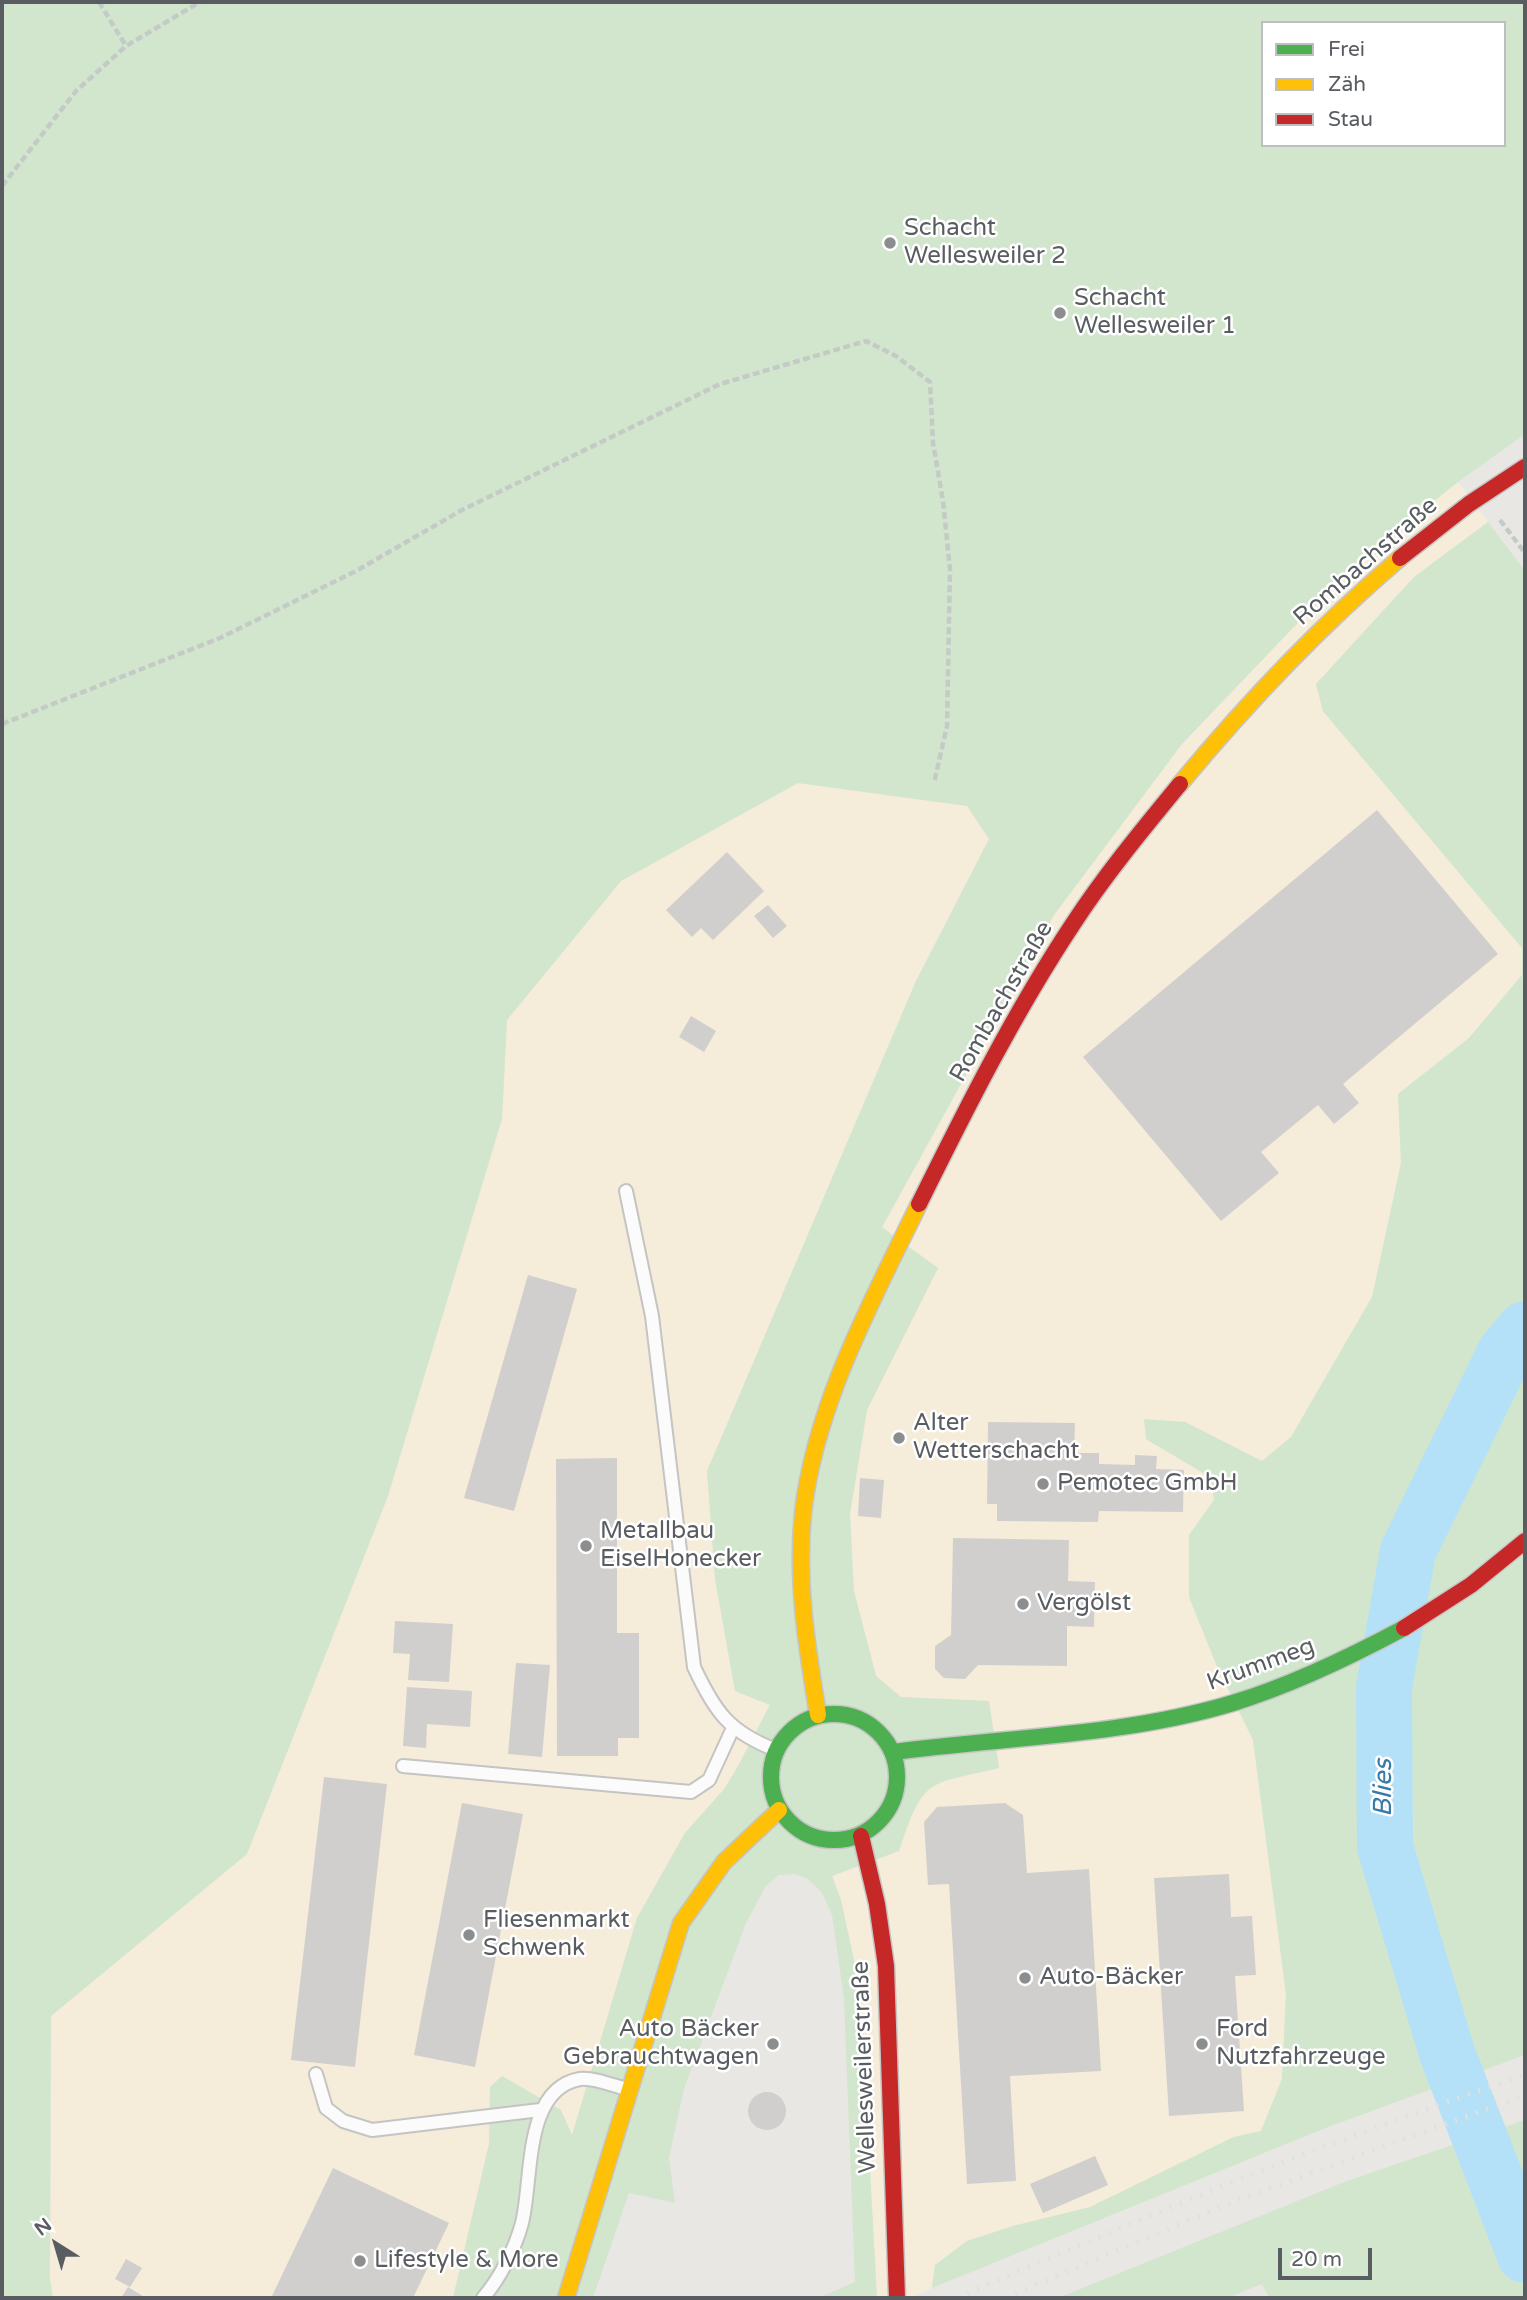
<!DOCTYPE html>
<html>
<head>
<meta charset="utf-8">
<style>
  body { margin:0 }
  #map { position:relative; width:1527px; height:2300px; overflow:hidden; background:#e9e7e3; font-family:"Varela Round",sans-serif }
  canvas { display:block }
  .frame { position:absolute; inset:0; border:4px solid #595d61; pointer-events:none }
  .legend { position:absolute; left:1261px; top:21px; width:245px; height:126px; box-sizing:border-box; background:#fff; border:2px solid #bdbec0; margin:0; padding:9px 12px; list-style:none; font-size:21px; color:#595d61 }
  .legend li { display:flex; align-items:center; gap:14px; height:35px }
  .legend b { width:35px; border:2px solid #bdbec0 }
  .north { position:absolute; left:21px; top:2209px; width:70px; height:70px; -webkit-text-stroke:5px #fff; paint-order:stroke; rotate:323deg; font-size:19px; font-weight:700; line-height:28px; text-align:center; color:#595d61 }
  .north::after { content:''; display:block; margin:auto; width:24px; height:32px; background:#595d61; clip-path:polygon(50% 0,100% 100%,50% 72%,0 100%) }
  .scale { position:absolute; left:1278px; top:2248px; width:94px; height:32px; box-sizing:border-box; border:4px solid #595d61; border-top:0; padding-left:9px; font-size:21px; line-height:24px; white-space:nowrap; color:#595d61; -webkit-text-stroke:5px #fff; paint-order:stroke }
</style>
</head>
<body>
<div id="map">
<canvas width="1527" height="2300"></canvas>
<div class="frame"></div>
<ul class="legend">
<li><b style="height:9px;background:#4caf50"></b>Frei</li>
<li><b style="height:9px;background:#ffc107"></b>Zäh</li>
<li><b style="height:9px;background:#c62828"></b>Stau</li>
</ul>
<div class="north">N</div>
<div class="scale">20 m</div>
</div>
<script>
const g = document.querySelector('canvas').getContext('2d');
g.lineJoin = 'round';
function fillPath(path, color) {
  g.fillStyle = color;
  g.fill(path, 'evenodd');
}
function trace(path, color, width, dash) {
  g.strokeStyle = color;
  g.lineWidth = width;
  g.lineCap = dash ? 'butt' : 'round';
  g.setLineDash(dash || []);
  g.stroke(path);
}
function drawText(font, color, halo, rows, align = 'center') {
  g.font = font + ' "Varela Round",sans-serif';
  g.lineWidth = 5;
  g.setLineDash([]);
  g.textBaseline = 'middle';
  g.strokeStyle = halo;
  g.fillStyle = color;
  for (const [text, x, y, turn = 0] of rows) {
    g.save();
    g.translate(x, y);
    g.rotate((+turn || 0) * Math.PI / 180);
    g.textAlign = isNaN(turn) ? turn : align;
    if (halo) g.strokeText(text, 0, 0);
    g.fillText(text, 0, 0);
    g.restore();
  }
}
const commercial = new Path2D(`
  M1458,482L1488,522L1414,577L1323,711L1523,948L1522,975L1469,1038L1398,1094L1401,1163L1372,1297L1291,1437L1262,1461L1185,1422L1146,1439L1209,1477L1214,1500L1189,1535V1597L1216,1664L1253,1740L1286,1994L1282,2079L1261,2131L1233,2137L1090,2207L1013,2226L967,2241L935,2265L932,2288L909,2298H877L860,1988L841,1900L832,1876L899,1851L914,1807L932,1784L999,1768L989,1701L901,1697L876,1676L854,1591L850,1514L867,1410L938,1269L882,1228L1054,915L1182,744L1352,566Z
  M798,783L967,806L989,839L916,981L707,1471L715,1579L735,1691L770,1704L738,1766L725,1788L685,1833L637,1918L572,2136L560,2110L502,2077L490,2087L489,2144L453,2298H53L50,2280L51,2016L247,1854L388,1496L502,1119L507,1020L621,881Z`);
const green = new Path2D(`
  M2,2H1525V434L1458,482L1352,566L1182,744L1054,915L882,1227L938,1268L867,1410L850,1514L854,1591L876,1676L901,1697L989,1701L999,1768C926,1785 924,1777 899,1851L832,1876L841,1900L860,1988L877,2298H818L855,2282L844,1999L832,1915L822,1893L808,1879L794,1874L779,1875L766,1886L746,1923L684,2089L669,2158L675,2203L629,2193L593,2298H453L489,2144L490,2087L502,2076L561,2110L572,2135L637,1918L685,1833L725,1788L738,1766L770,1705L735,1691L715,1579L707,1471L916,981L989,839L967,806L798,783L621,881L507,1020L502,1119L388,1496L247,1854L51,2016L50,2279L53,2298H2ZM1263,23H1504V145H1263Z
  M1488,522L1525,571V2055L1328,2127L932,2288L935,2265L967,2241L1013,2226L1090,2207L1234,2137L1261,2131L1282,2079L1286,1994L1253,1740L1216,1664L1189,1597V1535L1214,1500L1210,1477L1146,1439L1144,1419L1185,1422L1262,1461L1291,1437L1372,1297L1401,1163L1398,1094L1469,1038L1522,975V948L1323,711L1316,684L1414,577Z
  M1525,2120V2298H1269L1262,2284L1227,2298H1058L1344,2182Z`);
const river = new Path2D(`
  M1525,1329L1505,1353L1408,1551L1384,1687L1385,1847L1447,2053L1525,2255`);
const building = new Path2D(`
  M1377,810L1498,954L1343,1084L1359,1103L1334,1124L1318,1105L1261,1152L1279,1173L1221,1221L1083,1057Z
  M727,852L764,891L713,940L701,928L692,937L666,910Z
  M768,905L787,926L773,938L754,916Z
  M691,1016L716,1031L704,1052L679,1037Z
  M528,1275L577,1289L514,1511L464,1498Z
  M988,1422L1075,1423L1074,1453H1099V1464L1135,1465V1455L1157,1456L1156,1469L1184,1470L1183,1512L1099,1511L1098,1522L997,1521V1504H987Z
  M617,1458V1633H639V1738H618V1756H557L556,1459Z
  M860,1478L884,1480L881,1518L858,1516Z
  M953,1538L1069,1540L1068,1581L1095,1582L1094,1627L1067,1626V1666L978,1665L965,1679L944,1678L935,1669V1646L951,1635Z
  M395,1621L453,1624L449,1682L408,1680L410,1654L393,1653Z
  M516,1663L550,1665L542,1757L508,1754Z
  M407,1687L472,1691L470,1727L427,1724L426,1748L403,1746Z
  M324,1777L387,1784L355,2067L291,2060Z
  M462,1803L523,1814L475,2067L414,2055Z
  M1005,1803L1023,1815L1027,1873L1089,1869L1101,2071L1010,2076L1016,2181L967,2184L949,1884L928,1885L924,1822L937,1807Z
  M1229,1874L1231,1917L1252,1916L1256,1975L1235,1976L1244,2111L1169,2116L1154,1878Z
  M748 2111a19 19 0 1 1 38 0a19 19 0 1 1-38 0Z
  M1095,2156L1108,2185L1043,2213L1030,2184Z
  M333,2168L449,2223L413,2298H271Z
  M126,2259L142,2268L130,2287L115,2279Z
  M128,2287L146,2298H121Z`);
const path = new Path2D(`
  M99,2L126,46
  M2,186L76,91L126,46L200,2
  M1500,520L1525,553
  M2,724L220,638L356,571L462,510L720,384L866,341L896,356L930,382L933,443L943,501L950,569L947,726L934,783`);
const lane = new Path2D(`
  M626,1191L652,1316L694,1667C715,1712 729,1732 776,1750
  M403,1766L691,1792L709,1780L733,1728
  M316,2074L326,2108L343,2121L372,2130L540,2110
  M483,2298C500,2278 515,2249 522,2223C533,2179 523,2089 580,2079C593,2077 614,2086 627,2089`);
const fast = new Path2D(`
  M771 1777a63 63 0 1 1 126 0a63 63 0 1 1-126 0Z
  M894,1752C1005,1737 1124,1736 1233,1703C1292,1685 1350,1657 1404,1628`);
const slow = new Path2D(`
  M1180,784C1247,703 1319,627 1400,558
  M818,1715C807,1648 796,1581 803,1513C815,1405 872,1301 919,1204
  M566,2298L681,1923L724,1862L779,1810`);
const jam = new Path2D(`
  M1400,558L1469,504L1525,467
  M919,1204C966,1109 1014,1013 1073,924C1105,875 1143,829 1180,784
  M1404,1628L1471,1585L1525,1541
  M861,1836L877,1904L886,1966L897,2298`);
const rail = new Path2D(`
  M957,2298C1144,2216 1331,2140 1525,2075
  M1005,2298L1230,2203L1525,2095`);
const markers = [
  [890,243,7,"#8b8d8e"],
  [1060,313,7,"#8b8d8e"],
  [899,1438,7,"#8b8d8e"],
  [1043,1484,7,"#8b8d8e"],
  [586,1546,7,"#8b8d8e"],
  [1023,1604,7,"#8b8d8e"],
  [469,1935,7,"#8b8d8e"],
  [1025,1978,7,"#8b8d8e"],
  [773,2044,7,"#8b8d8e"],
  [1202,2044,7,"#8b8d8e"],
  [360,2261,7,"#8b8d8e"]
];
const poiNames = [
  ["Schacht",904,229],
  ["Wellesweiler 2",904,257],
  ["Schacht",1074,299],
  ["Wellesweiler 1",1074,327],
  ["Alter",913,1424],
  ["Wetterschacht",913,1452],
  ["Pemotec GmbH",1057,1484],
  ["Metallbau",600,1532],
  ["EiselHonecker",600,1560],
  ["Vergölst",1037,1604],
  ["Fliesenmarkt",483,1921],
  ["Schwenk",483,1949],
  ["Auto-Bäcker",1039,1978],
  ["Auto Bäcker",759,2030,"right"],
  ["Gebrauchtwagen",759,2058,"right"],
  ["Ford",1216,2030],
  ["Nutzfahrzeuge",1216,2058],
  ["Lifestyle & More",374,2261]
];
const streetNames = [
  ["Rombachstraße",1366,562,-41],
  ["Rombachstraße",1002,1002,-60],
  ["Krummeg",1261,1665,-20],
  ["Wellesweilerstraße",865,2067,-92]
];
const waterNames = [
  ["Blies",1384,1788,-90]
];
fillPath(commercial, '#f5ecda');
fillPath(green, '#d2e6cd');
trace(river, '#b4e1f7', 56);
fillPath(building, '#d1cfcd');
trace(lane, '#c4c4c3', 16);
trace(fast, '#c5c5c5', 19);
trace(slow, '#c5c5c5', 19);
trace(jam, '#c5c5c5', 19);
trace(path, '#c4cac6', 4.5, [7, 3.5]);
trace(lane, '#fcfbfb', 12);
trace(fast, '#4caf50', 16);
trace(slow, '#ffc107', 16);
trace(jam, '#c62828', 16);
trace(rail, '#e0e1e0', 5, [2, 9]);
for (const [x, y, r, color] of markers) {
  const dot = new Path2D();
  dot.arc(x, y, r, 0, 2 * Math.PI);
  g.fillStyle = color;
  g.fill(dot);
  trace(dot, '#fff', 2.5);
}
drawText('24px', '#595d61', '#fff', poiNames, 'left');
drawText('24px', '#595d61', '#fff', streetNames);
drawText('italic 26px', '#387aa8', '#fff', waterNames);
</script>
</body>
</html>
